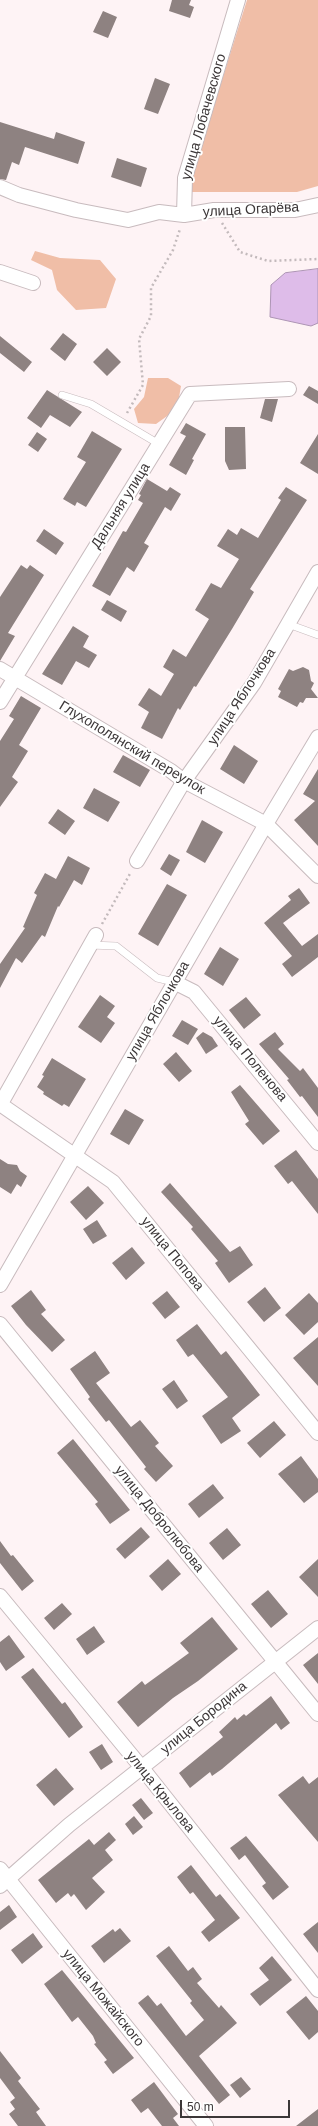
<!DOCTYPE html>
<html>
<head>
<meta charset="utf-8">
<style>
  body { margin:0 }
  #map { position:relative; width:318px; height:2126px; overflow:hidden; background:#fef3f5; font-family:Helvetica,sans-serif }
  canvas { display:block }
  .scale { position:absolute; left:180px; top:2100px; width:110px; height:18px; box-sizing:border-box; border:2px solid #3c3738; border-top:0; padding-left:5px; font-size:12px; line-height:14px; white-space:nowrap; color:#3c3738; -webkit-text-stroke:3px #fff; paint-order:stroke }
</style>
</head>
<body>
<div id="map">
<canvas width="318" height="2126"></canvas>
<div class="scale">50 m</div>
</div>
<script>
const g = document.querySelector('canvas').getContext('2d');
g.lineJoin = 'round';
function fillPath(path, color) {
  g.fillStyle = color;
  g.fill(path, 'evenodd');
}
function trace(path, color, width, dash) {
  g.strokeStyle = color;
  g.lineWidth = width;
  g.lineCap = dash ? 'butt' : 'round';
  g.setLineDash(dash || []);
  g.stroke(path);
}
function drawText(font, color, halo, rows, align = 'center') {
  g.font = font + ' Helvetica,sans-serif';
  g.lineWidth = 4;
  g.setLineDash([]);
  g.textBaseline = 'middle';
  g.strokeStyle = halo;
  g.fillStyle = color;
  for (const [text, x, y, turn = 0] of rows) {
    g.save();
    g.translate(x, y);
    g.rotate((+turn || 0) * Math.PI / 180);
    g.textAlign = isNaN(turn) ? turn : align;
    if (halo) g.strokeText(text, 0, 0);
    g.fillText(text, 0, 0);
    g.restore();
  }
}
const green = new Path2D(`
  M247,0H318V186L297,192H187Z
  M35,251L60,258L100,260L116,279L106,308L76,310L57,290L52,270L31,260Z
  M148,378H168L181,386L177,409L156,424L138,423L134,409L144,397Z`);
const water = new Path2D(`
  M318,269V323L311,326L270,317L271,285L285,273Z`);
const building = new Path2D(`
  M172,0H191L189,5L194,7L190,18L169,11Z
  M103,11L117,17L108,38L93,32Z
  M155,78L170,84L158,114L144,109Z
  M0,122L54,139L56,132L85,142L78,164L25,147L19,165L12,162L6,180L0,179Z
  M117,158L147,168L141,187L111,177Z
  M63,333L77,344L65,361L50,349Z
  M0,336L32,362L24,372L0,353Z
  M107,348L121,362L107,376L93,362Z
  M309,386L318,391V404L303,395Z
  M47,390L82,412L70,427L50,415L41,428L27,418Z
  M265,399H278L272,422L260,418Z
  M186,423L206,434L192,459L194,460L186,475L169,465L186,436L180,433Z
  M225,427H245L246,469L229,470L225,461Z
  M92,431L122,449L86,507L77,502L75,506L63,499L86,462L77,457Z
  M37,432L47,439L38,452L28,445Z
  M318,434V474L300,463Z
  M147,479L167,491L170,487L181,494L171,511L165,507L144,543L149,546L134,572L127,567L110,596L92,586L123,531L126,532L143,503L138,500L141,495L139,494Z
  M286,487L307,500L250,589L254,592L232,629L196,687L194,686L180,710L178,708L162,739L141,728L149,712L138,705L149,688L161,696L174,674L163,667L173,649L186,657L209,619L195,610L211,583L221,588L239,559L217,546L228,529L237,535L241,528L258,538L281,500L278,498Z
  M44,529L64,543L56,555L36,541Z
  M21,565L27,569L30,565L44,575L8,633L15,636L0,661V597Z
  M107,600L127,611L121,622L101,610Z
  M73,626L89,636L83,647L97,655L89,668L76,661L62,685L42,674Z
  M303,667L309,670L311,681L314,683L311,689L318,698H306L303,703L300,702L297,707L278,697L281,691L278,689L289,669L293,671Z
  M21,696L41,708L19,745L28,751L12,777L18,782L0,807V741L14,719L9,716Z
  M234,745L258,761L244,784L220,769Z
  M123,755L150,770L140,787L113,772Z
  M318,769V846L294,820L315,801L303,794Z
  M94,788L120,802L108,822L83,808Z
  M58,809L75,821L65,835L48,823Z
  M202,820L223,832L205,863L186,852Z
  M169,854L180,860L171,876L160,869Z
  M68,856L90,868L82,885L74,880L59,907L58,906L45,937L42,935L22,963L16,958L0,988V964L25,928L23,927L37,895L34,893L45,873L56,879Z
  M167,884L187,895L158,946L138,934Z
  M299,888L310,903L283,923L302,946L318,934V957L292,977L282,964L292,956L264,923L291,900L288,896Z
  M220,947L239,959L223,986L204,974Z
  M100,995L115,1006L107,1017L115,1023L101,1043L78,1027Z
  M246,997L261,1015L244,1029L229,1010Z
  M182,1020L198,1029L188,1045L172,1036Z
  M203,1032L212,1037L218,1046L206,1054L196,1038Z
  M275,1032L284,1044L278,1049L300,1071L303,1068L318,1088V1117L302,1096L300,1097L287,1080L289,1079L259,1044Z
  M176,1052L192,1071L179,1082L163,1064Z
  M52,1058L86,1079L69,1107L64,1104L62,1106L43,1094L44,1092L37,1087L44,1076L42,1075Z
  M240,1085L280,1131L263,1145L245,1124L249,1121L231,1092Z
  M125,1109L144,1120L129,1145L110,1134Z
  M296,1150L318,1179V1214L292,1181L288,1184L274,1166Z
  M0,1159L8,1164L17,1165L20,1171L27,1176L21,1187L17,1184L11,1194L0,1187Z
  M170,1183L230,1252L240,1246L253,1265L229,1283L215,1263L218,1261L191,1229L193,1227L161,1192Z
  M88,1186L104,1203L86,1220L70,1202Z
  M97,1220L107,1236L93,1244L83,1229Z
  M132,1247L145,1263L126,1280L112,1263Z
  M265,1287L281,1308L264,1322L247,1302Z
  M31,1290L46,1310L41,1314L65,1340L52,1352L26,1325L11,1306Z
  M167,1291L180,1307L165,1319L152,1303Z
  M309,1293L318,1303V1322L304,1335L285,1315Z
  M197,1324L221,1355L226,1351L260,1395L232,1418L241,1431L221,1444L202,1416L228,1397L193,1354L188,1357L176,1340Z
  M318,1337V1386L293,1358Z
  M95,1351L110,1373L96,1383L131,1427L140,1420L159,1443L155,1446L173,1466L156,1482L144,1469L146,1467L109,1420L106,1422L88,1399L90,1397L70,1369Z
  M174,1380L188,1401L177,1409L162,1389Z
  M274,1421L286,1435L260,1458L247,1443Z
  M73,1439L130,1510L110,1524L95,1504L98,1502L57,1453Z
  M301,1456L318,1479V1492L304,1503L278,1474Z
  M213,1484L224,1498L199,1518L188,1504Z
  M141,1527L150,1537L125,1559L116,1549Z
  M227,1528L241,1545L223,1560L209,1543Z
  M0,1541L11,1556L13,1555L34,1581L22,1591L0,1563Z
  M168,1559L181,1574L162,1591L149,1576Z
  M318,1559V1597L299,1577Z
  M268,1590L288,1614L271,1628L251,1604Z
  M62,1603L72,1614L54,1630L44,1618Z
  M212,1617L238,1649L198,1681L173,1698L138,1727L117,1702L142,1681L145,1685L189,1653L180,1643Z
  M94,1626L105,1642L87,1655L76,1639Z
  M9,1635L25,1657L6,1671L0,1662V1642Z
  M318,1653V1684L303,1665Z
  M33,1668L62,1704L65,1702L83,1727L69,1738L21,1677Z
  M271,1696L290,1723L281,1730L276,1723L222,1769L212,1776L210,1772L190,1788L179,1773L223,1737L219,1732L235,1717L237,1720L244,1714L246,1716Z
  M102,1744L113,1762L101,1770L89,1752Z
  M56,1768L74,1789L54,1806L36,1785Z
  M303,1776L309,1784L318,1777V1842L278,1795Z
  M141,1798L153,1813L144,1820L132,1805Z
  M134,1816L143,1827L133,1835L125,1824Z
  M109,1832L116,1840L105,1850L113,1860L92,1878L105,1892L86,1910L74,1894L71,1897L68,1893L56,1903L38,1880L89,1839L94,1845Z
  M246,1836L289,1887L273,1900L262,1886L266,1883L245,1855L239,1860L230,1848Z
  M191,1865L216,1897L220,1894L240,1918L209,1942L201,1932L215,1920L193,1892L190,1894L177,1877Z
  M9,1905L17,1917L0,1930V1912Z
  M318,1922V1953L303,1934Z
  M120,1928L131,1941L104,1963L91,1946L113,1929L115,1932Z
  M33,1933L43,1947L22,1964L11,1950Z
  M169,1946L188,1971L193,1967L202,1979L197,1983L219,2008L221,2005L237,2023L199,2056L230,2095L219,2104L138,2003L148,1995L157,2006L161,2003L186,2036L204,2020L190,2003L192,2001L156,1956Z
  M272,1956L292,1980L260,2006L250,1994L269,1980L259,1968Z
  M62,1970L134,2058L113,2074L104,2062L107,2060L94,2044L96,2043L93,2036L78,2017L72,2022L44,1984Z
  M306,1996L318,2011V2032L309,2040L286,2012Z
  M0,2051L21,2078L18,2081L40,2109L36,2112L46,2126H18L9,2114L15,2109L10,2102L15,2098L0,2078Z
  M241,2077L251,2089L240,2098L230,2085Z
  M154,2082L178,2114L173,2118L179,2126H162L148,2108L141,2113L131,2100Z
  M318,2109V2126H296Z`);
const path = new Path2D(`
  M222,223L240,252L268,261L318,259
  M127,413L143,385L139,339L151,316V288L173,250L180,229
  M102,924L131,872`);
const lane = new Path2D(`
  M62,395L91,404L159,444
  M288,624L318,635
  M90,945L116,946L157,978L174,982`);
const street = new Path2D(`
  M0,187L19,195L76,210L128,220L159,212L184,215L185,178L238,0
  M184,215L214,210H295L318,205
  M0,272L33,283
  M0,669L171,771L184,781L266,824L318,876
  M0,702L190,394L289,389
  M137,861L184,781L254,683L318,572
  M174,982L194,992L318,1143
  M0,1104L113,1182L318,1433
  M0,1105L96,935
  M0,1285L266,824L318,737
  M0,1324L318,1714
  M0,1596L142,1768L318,1990
  M0,1869L206,2126
  M0,1886L69,1825L318,1628`);
const streetNames = [
  ["улица Лобачевского",204,117,-74],
  ["улица Огарёва",251,210,-3],
  ["Дальняя улица",121,506,-58],
  ["улица Яблочкова",242,697,-57],
  ["Глухополянский переулок",132,748,31],
  ["улица Яблочкова",158,1011,-60],
  ["улица Поленова",250,1059,50],
  ["улица Попова",172,1254,51],
  ["улица Добролюбова",159,1519,51],
  ["улица Бородина",204,1718,-39],
  ["улица Крылова",160,1792,51],
  ["улица Можайского",103,1998,51]
];
fillPath(green, '#f0bea7');
fillPath(water, '#debce9');
trace(water, '#ad94b4', 1);
fillPath(building, '#8e8281');
trace(lane, '#c8bbbe', 8);
trace(street, '#c8bbbe', 16);
trace(path, '#c3babc', 2.5, [2, 3]);
trace(lane, '#fff', 7);
trace(street, '#fff', 14);
drawText('14px', '#3c3738', '#fff', streetNames);
</script>
</body>
</html>
